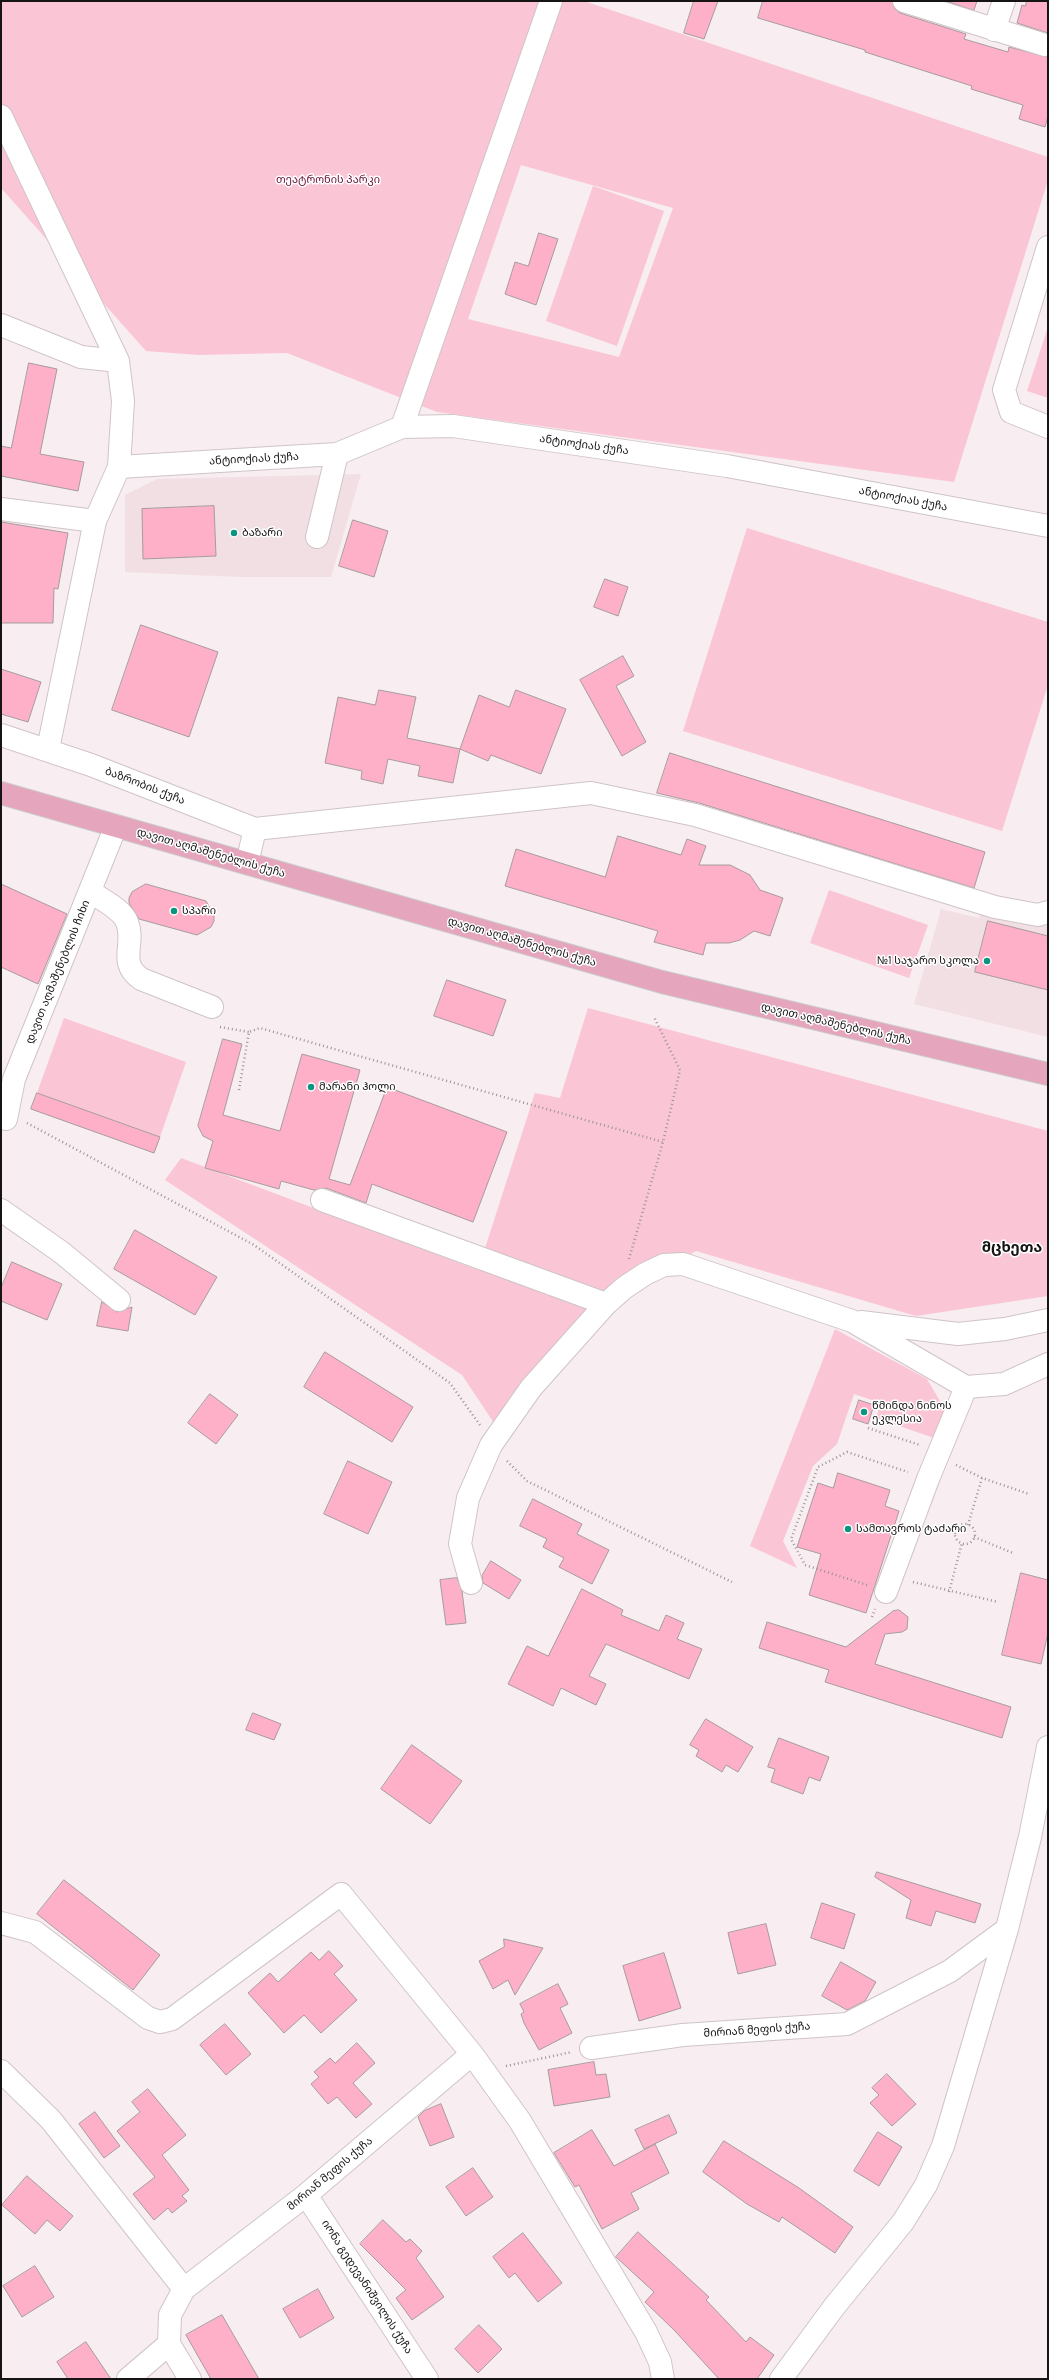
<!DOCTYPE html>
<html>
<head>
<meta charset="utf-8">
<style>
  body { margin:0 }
  #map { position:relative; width:1049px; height:2380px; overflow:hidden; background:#f8edf0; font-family:Karla,sans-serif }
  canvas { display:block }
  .frame { position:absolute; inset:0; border:2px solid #161314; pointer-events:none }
</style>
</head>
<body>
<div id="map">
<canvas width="1049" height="2380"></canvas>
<div class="frame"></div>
</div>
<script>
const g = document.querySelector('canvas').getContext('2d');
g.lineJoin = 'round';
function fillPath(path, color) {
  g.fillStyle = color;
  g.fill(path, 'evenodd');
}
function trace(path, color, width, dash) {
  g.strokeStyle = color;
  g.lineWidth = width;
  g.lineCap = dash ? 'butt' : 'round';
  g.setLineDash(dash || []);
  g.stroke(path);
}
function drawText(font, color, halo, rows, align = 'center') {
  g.font = font + ' Karla,"Noto Sans Georgian",sans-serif';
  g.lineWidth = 3;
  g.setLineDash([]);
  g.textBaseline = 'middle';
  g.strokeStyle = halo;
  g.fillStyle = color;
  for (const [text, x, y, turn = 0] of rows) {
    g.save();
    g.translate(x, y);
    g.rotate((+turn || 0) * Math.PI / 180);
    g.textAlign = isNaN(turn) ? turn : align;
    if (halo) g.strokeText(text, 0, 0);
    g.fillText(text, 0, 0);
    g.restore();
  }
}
const built = new Path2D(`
  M361,474L331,577H239L125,572V495L157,479Z
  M987,894L1034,907L1048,901V1037L914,1004L941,909L979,918Z`);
const green = new Path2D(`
  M1,1H584L1048,157V180L954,482L437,412L287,353L199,355L146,351L1,188ZM521,165L673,208L619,357L468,319Z
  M593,186L664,211L617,346L546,321Z
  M1048,327V398L1027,391Z
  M747,528L1048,622V685L1002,831L683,731Z
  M829,890L928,925L909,978L810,943Z
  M588,1008L1048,1131V1296L916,1316L696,1251L583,1313L494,1423L462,1375L165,1180L181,1158L478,1270L535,1093L560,1098Z
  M64,1018L186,1062L160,1137L37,1093Z
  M835,1329L927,1379L947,1413L937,1439L876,1418L881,1403L854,1394L837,1444L813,1466L783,1541L797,1568L750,1546Z`);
const building = new Path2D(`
  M694,1H718L704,39L684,33Z
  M763,1H892L895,9L900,13L966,34L964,39L1008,52L1009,47L1048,57V116L1045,127L1019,119L1023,105L971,89L972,86L865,52V50L758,18Z
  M946,1H977L974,10Z
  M1027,1H1048V33L1017,23L1022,5L1025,6Z
  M539,233L558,239L536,305L505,294L515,262L528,266Z
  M29,363L57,369L40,454L84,462L78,491L1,476V446L11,448Z
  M214,506L216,556L143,559L142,509Z
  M353,520L388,531L374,577L339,566Z
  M1,522L68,533L58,589L54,588L53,623H1Z
  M605,579L628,587L618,616L594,607Z
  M141,625L218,652L189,737L112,710Z
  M623,656L634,676L616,686L646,742L622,756L580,680Z
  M1,669L41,682L28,722L1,714Z
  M379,690L416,697L407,738L460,749L453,783L418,776L420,766L388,759L383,784L361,779L362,771L325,763L338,697L375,705Z
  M516,690L566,709L541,774L491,755L488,761L460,749L479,695L509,707Z
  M670,753L985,852L974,888L699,803L657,793Z
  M618,836L681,855L687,839L706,846L699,865H730L750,875L760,890L783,898L770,936L754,931L740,940L729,943H706L703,955L654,942L658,931L505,886L516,849L605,877Z
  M1,884L67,914L38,984L1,967Z
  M146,884L206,901L214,915V921L211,927L197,935L139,919L129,903V898L132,892Z
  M988,921L1048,936V990L975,972Z
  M447,980L506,1000L493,1036L434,1016Z
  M223,1039L242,1044L223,1115L280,1131L302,1054L360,1070L329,1179L350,1185L387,1087L507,1132L473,1222L372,1184L366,1203L326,1188L314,1190L281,1181L279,1189L205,1168L213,1141L203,1136L198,1126Z
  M37,1093L160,1137L154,1153L31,1109Z
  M135,1230L217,1277L195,1315L114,1269Z
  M12,1262L62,1284L47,1320L1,1301V1288Z
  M102,1302L117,1312L132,1307L128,1331L97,1326Z
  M325,1352L413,1407L392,1442L304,1387Z
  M210,1394L238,1415L216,1444L188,1423Z
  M859,1400L874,1405L868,1424L853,1419Z
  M348,1461L392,1482L368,1534L324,1514Z
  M838,1473L890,1490L885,1506L899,1511L866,1613L809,1595L821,1554L797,1547L818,1483L833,1488Z
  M533,1499L582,1524L577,1534L609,1550L592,1584L559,1567L564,1558L543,1547L547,1539L520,1526Z
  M491,1561L521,1580L509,1599L483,1583L482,1576Z
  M1021,1573L1048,1580V1633L1041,1664L1002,1655Z
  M457,1578L462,1591L466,1623L446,1625L440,1580Z
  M582,1589L623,1610L621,1615L659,1631L666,1615L684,1623L677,1639L702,1649L689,1679L606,1644L589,1676L606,1684L596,1705L561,1688L553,1706L508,1684L527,1646L548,1656Z
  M899,1610L908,1617L907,1629L902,1632L885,1634L875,1664L1011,1707L1002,1738L825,1682L829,1670L759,1648L767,1622L846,1647L893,1611Z
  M253,1713L281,1724L274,1740L246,1730Z
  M706,1719L753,1747L738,1772L726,1765L722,1772L696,1756L699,1750L690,1745Z
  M779,1738L829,1757L820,1781L809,1777L803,1794L771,1782L775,1769L768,1767Z
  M412,1745L462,1781L430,1824L381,1789Z
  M877,1872L981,1904L975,1923L936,1911L931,1926L906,1918L911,1900L875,1877Z
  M64,1880L160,1955L133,1990L37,1914Z
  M822,1903L855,1914L844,1949L811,1938Z
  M766,1924L776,1965L738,1974L728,1933Z
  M504,1939L543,1948L515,1995L508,1980L493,1989L479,1961L504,1947Z
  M329,1951L343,1966L334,1974L357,2000L321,2033L304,2015L284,2033L248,1993L270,1973L278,1982L311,1952L319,1960Z
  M664,1953L681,2008L639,2021L623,1966Z
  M841,1962L876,1982L865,2001L847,2010L822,1996Z
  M558,1984L568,2004L560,2008L572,2033L539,2050L524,2023L521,2014L524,2012L520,2004Z
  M225,2024L251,2054L226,2075L200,2045Z
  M357,2043L375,2063L353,2083L372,2104L356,2118L337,2097L328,2104L311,2084L319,2077L314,2072L330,2058L335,2063Z
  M594,2062L596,2075L606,2074L610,2097L554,2106L548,2070Z
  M887,2074L916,2104L892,2126L870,2103L879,2095L872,2088Z
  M148,2089L186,2135L162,2155L189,2190L182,2196L187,2201L172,2213L168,2208L154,2220L133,2194L155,2177L117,2131L140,2112L132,2102Z
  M441,2104L454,2137L430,2146L418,2117L424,2111Z
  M95,2112L120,2146L104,2158L79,2124Z
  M669,2115L677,2133L644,2149L635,2130Z
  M592,2130L614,2166L655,2144L669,2173L631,2193L639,2209L602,2229L579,2185L575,2187L554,2153Z
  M878,2132L902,2147L879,2186L854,2171Z
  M724,2141L799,2188L853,2227L835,2253L782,2217L779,2222L747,2204L703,2172Z
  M473,2168L493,2197L466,2216L446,2187Z
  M27,2176L73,2216L60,2231L47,2220L35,2234L2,2205Z
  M383,2220L406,2242L410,2239L422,2251L416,2258L444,2297L412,2320L396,2298L406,2290L360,2244Z
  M638,2232L709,2297L706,2300L746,2342L750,2337L774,2355L757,2379H719L675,2331L645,2302L654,2292L616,2257Z
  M523,2233L562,2283L538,2302L515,2273L509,2278L493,2257Z
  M35,2266L54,2297L22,2317L3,2286Z
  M318,2289L334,2318L300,2338L283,2309Z
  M222,2315L259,2379H211L186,2335Z
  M479,2325L502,2349L478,2373L455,2349Z
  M86,2342L111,2379H68L57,2362Z`);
const path = new Path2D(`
  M220,1027L249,1032
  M239,1090L249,1032L260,1028L663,1142
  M27,1123L254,1245L450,1383L480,1425
  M629,1259L663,1142L680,1070L654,1017
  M868,1428L920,1445
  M507,1461L527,1481L732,1582
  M956,1465L982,1478L1029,1494
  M955 1534a10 10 0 1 1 20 0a10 10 0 1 1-20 0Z
  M968,1525L982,1478
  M974,1537L1013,1553
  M913,1582L998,1602
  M867,1585L805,1565L791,1539L818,1467L847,1452L908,1472
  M949,1592L962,1543
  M872,1617L875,1609
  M506,2066L572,2052`);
const minor = new Path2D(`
  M904,1L1045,45
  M994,30L1004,1
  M1,116L118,361L123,401L119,467L95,521L48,749
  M1048,247L1004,390L1011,412L1048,427
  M1,325L81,357L118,361
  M402,427L551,1
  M119,467L337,454L402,427L453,426L727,466L1048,526
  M1,509L95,521
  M317,537L337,454
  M1,735L91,765L255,829L247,863
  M255,829L591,793L695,815L995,907L1038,915L1048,912
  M91,892C102,900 122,909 127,922C136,944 117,962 141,979L212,1007
  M6,1119L14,1079L116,826
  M322,1200L606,1304
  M1,1210L61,1252L119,1300
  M861,1322L958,1334L1005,1329L1048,1320
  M471,1583L460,1544L468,1498L491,1445L531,1388L606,1304L624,1288L645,1274L664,1265L683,1264L852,1321L966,1387L1004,1384L1048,1364
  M886,1592L928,1479L966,1387
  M1,1923L35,1932L148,2018L160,2022L172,2019L341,1894L472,2054L520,2121L646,2332L660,2362L663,2379
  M591,2048L683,2035L847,2024L950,1971L1007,1929
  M1,2071L51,2120L184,2289
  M306,2195L427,2379
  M128,2379L169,2344
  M190,2379L169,2344L170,2315L184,2289L306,2195L472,2054
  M781,2379L834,2307L903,2222L926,2185L943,2146L1007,1929L1030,1837L1048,1747`);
const major = new Path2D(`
  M1,793L662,982L1048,1074`);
const markers = [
  [234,533,4,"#0a9581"],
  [174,911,4,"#0a9581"],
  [987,961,4,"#0a9581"],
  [311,1087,4,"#0a9581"],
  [864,1412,4,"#0a9581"],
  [848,1529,4,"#0a9581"]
];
const parkNames = [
  ["თეატრონის პარკი",328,180]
];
const streetNames = [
  ["ანტიოქიას ქუჩა",584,445,8],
  ["ანტიოქიას ქუჩა",254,459,-3],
  ["ანტიოქიას ქუჩა",903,499,11],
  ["ბაზრობის ქუჩა",145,786,21],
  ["დავით აღმაშენებლის ქუჩა",211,853,16],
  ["დავით აღმაშენებლის ქუჩა",522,942,16],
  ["დავით აღმაშენებლის ჩიხი",58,972,-68],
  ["დავით აღმაშენებლის ქუჩა",836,1024,13],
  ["მირიან მეფის ქუჩა",757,2030,-4],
  ["მირიან მეფის ქუჩა",330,2174,-40],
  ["იონა გედევანიშვილის ქუჩა",367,2287,57]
];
const poiNames = [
  ["ბაზარი",242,533],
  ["სპარი",182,911],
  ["№1 საჯარო სკოლა",979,961,"right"],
  ["მარანი ჰოლი",319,1087],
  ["წმინდა ნინოს",872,1406],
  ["ეკლესია",872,1419],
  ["სამთავროს ტაძარი",856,1529]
];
const districtNames = [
  ["მცხეთა",1012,1248]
];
fillPath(built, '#f2dfe4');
fillPath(green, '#fac5d5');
fillPath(building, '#fdb0c8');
trace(building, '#a69b9e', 1);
trace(minor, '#cfc4c7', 24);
trace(major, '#cccbcb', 24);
trace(path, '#9b9496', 2.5, [1, 3]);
trace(minor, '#fff', 22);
trace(major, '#e5a5bc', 22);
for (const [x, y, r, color] of markers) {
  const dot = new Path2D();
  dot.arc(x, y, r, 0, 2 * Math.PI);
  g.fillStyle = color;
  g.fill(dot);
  trace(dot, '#fff', 1.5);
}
drawText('11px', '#6c153b', '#fff', parkNames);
drawText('11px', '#161314', '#fff', streetNames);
drawText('11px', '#161314', '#fff', poiNames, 'left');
drawText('bold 15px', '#161314', '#fff', districtNames);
</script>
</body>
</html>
